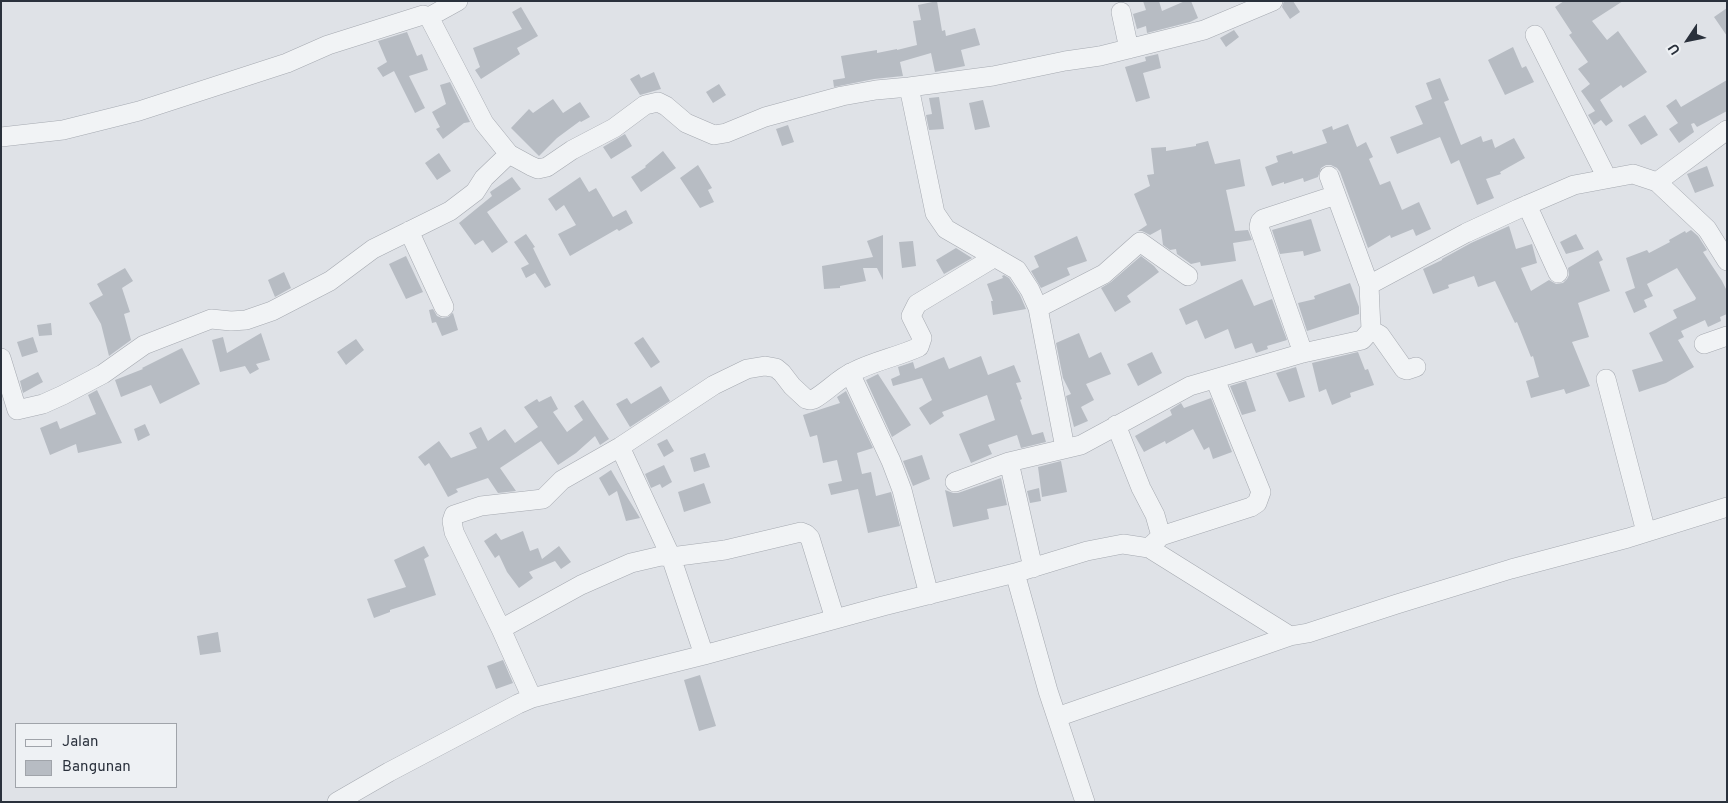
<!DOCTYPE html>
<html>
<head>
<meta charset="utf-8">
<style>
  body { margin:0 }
  #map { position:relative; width:1728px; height:803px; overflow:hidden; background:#dfe2e7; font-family:Overpass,sans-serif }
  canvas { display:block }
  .frame { position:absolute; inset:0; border:2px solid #2a313c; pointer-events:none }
  .legend { position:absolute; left:15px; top:723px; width:162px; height:65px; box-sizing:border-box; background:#eef1f4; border:1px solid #a0a4aa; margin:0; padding:6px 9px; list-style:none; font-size:15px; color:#2a313c }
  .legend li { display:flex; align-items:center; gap:10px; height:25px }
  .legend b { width:25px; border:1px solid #a0a4aa }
  .north { position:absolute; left:1663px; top:15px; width:50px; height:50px; -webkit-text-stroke:4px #eef1f4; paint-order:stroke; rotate:236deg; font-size:14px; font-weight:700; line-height:20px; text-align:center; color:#2a313c }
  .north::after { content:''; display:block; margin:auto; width:18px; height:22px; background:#2a313c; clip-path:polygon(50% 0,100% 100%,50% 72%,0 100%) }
</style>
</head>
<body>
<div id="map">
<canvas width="1728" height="803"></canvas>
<div class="frame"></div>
<ul class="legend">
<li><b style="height:6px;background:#f1f3f5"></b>Jalan</li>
<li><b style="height:14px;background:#b7bcc3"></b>Bangunan</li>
</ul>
<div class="north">U</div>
</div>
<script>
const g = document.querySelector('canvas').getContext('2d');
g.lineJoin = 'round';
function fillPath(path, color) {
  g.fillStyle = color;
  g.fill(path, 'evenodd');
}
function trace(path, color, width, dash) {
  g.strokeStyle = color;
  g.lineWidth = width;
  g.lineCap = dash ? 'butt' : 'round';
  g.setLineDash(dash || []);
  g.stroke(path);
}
const building = new Path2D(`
  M937,1L942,31L945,30L946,36L975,28L980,45L961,50L965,66L935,72L931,53L900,62L903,76L874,79L834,87L833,80L845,78L841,56L877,50V53L897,49V50L917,45L913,21L921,20L918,5Z
  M1143,1H1159L1162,11L1185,1H1191L1198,18L1190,22L1147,33L1146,26L1137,29L1133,14L1146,10Z
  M1284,1H1293L1300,12L1290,19L1282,7Z
  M1564,1H1623L1592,21L1607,40L1618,31L1647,72L1623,88L1621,85L1600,100L1613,121L1606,126L1601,120L1594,125L1588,115L1595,111L1581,91L1590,84L1578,69L1588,62L1569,35L1572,33L1555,7Z
  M521,7L538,36L517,48L520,54L481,79L475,70L480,67L473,48L522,29L512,12Z
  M1727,8V36L1714,17Z
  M1234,30L1239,37L1226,47L1220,38Z
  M407,32L417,56L422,54L428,70L409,76L425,108L415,113L394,71L383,77L377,68L387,62L378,41Z
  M1513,47L1522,68L1526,66L1534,82L1505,95L1488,60Z
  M1158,54L1161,68L1143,73L1150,98L1136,102L1125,67L1146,61L1145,57Z
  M654,72L661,89L640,95L630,79L639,74L641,78Z
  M1440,78L1449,100L1444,102L1461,145L1481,136L1483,142L1492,139L1495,148L1514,138L1525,158L1500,172L1501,174L1486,179L1494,198L1477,205L1459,160L1451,164L1440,137L1397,154L1390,137L1423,124L1415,106L1432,99L1426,83Z
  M1727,80V111L1697,127L1694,123L1691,124L1694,132L1679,143L1669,129L1678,123L1666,106L1676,99L1681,107Z
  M450,82L470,122L464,123L443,139L436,129L440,127L432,112L446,104L440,85Z
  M719,84L726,95L713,103L706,92Z
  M939,97L944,129L929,130L926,115L932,114L929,98Z
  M553,99L563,113L580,102L590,117L581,122L580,121L557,138L539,156L511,128L529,109L533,113Z
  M983,100L990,127L975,130L969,103Z
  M1645,115L1658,135L1641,145L1628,125Z
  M1348,124L1357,147L1366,142L1373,157L1369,159L1380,185L1390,181L1402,210L1419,202L1431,229L1416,236L1413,229L1391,238L1390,235L1368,248L1340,172L1337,168L1331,165H1326L1321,168L1318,177L1304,182L1303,178L1284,184V182L1272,186L1265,167L1278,162L1276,156L1292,151L1293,154L1327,143L1322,130L1332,126L1333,130Z
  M788,125L794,142L782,146L776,129Z
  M625,134L632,146L611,159L603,147Z
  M1208,141L1215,164L1240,159L1245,186L1226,190L1235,231L1248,230L1252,240L1233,243L1236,261L1201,266L1200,262L1191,264L1177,254L1176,249L1170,250L1163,245L1161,229L1150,235L1142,231H1138L1147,225L1134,194L1150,186L1147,175L1154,174L1151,148L1166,147V151L1196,146V144Z
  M663,151L676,168L641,192L631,177L646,167L645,166Z
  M439,153L451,171L437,180L425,163Z
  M698,165L712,188L708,190L714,202L700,208L680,178Z
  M1707,166L1714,186L1695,193L1687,174Z
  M512,177L521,189L487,212L508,242L492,253L483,240L475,245L459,223L492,196L490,192Z
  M580,177L589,192L596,188L613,217L626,210L633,223L619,231L617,229L570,256L558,234L576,225L564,205L556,211L548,199Z
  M1311,219L1321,251L1304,256L1303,251L1280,254L1272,230Z
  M1509,226L1516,249L1532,244L1537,263L1521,268L1531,291L1549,280L1556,284L1563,283L1567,279L1569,275L1568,268L1598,250L1603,260L1599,262L1610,291L1578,303L1589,337L1572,342L1590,386L1566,394L1564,389L1531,398L1526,381L1539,377L1533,356L1531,357L1517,322L1515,323L1495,281L1478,287L1474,276L1448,285L1449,288L1433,294L1423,269L1442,260V259L1471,243Z
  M1691,230L1698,236L1707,250L1703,252L1722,281L1727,291V314L1720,317L1721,321L1708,327L1705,320L1681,331L1684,337L1678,340L1694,367L1666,383L1639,392L1632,370L1663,361L1649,333L1677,318L1673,310L1695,300L1696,298L1677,268L1647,284L1653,296L1644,300L1647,307L1634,313L1625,292L1635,288L1626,258L1647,250L1649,253L1670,242L1669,240L1685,231L1686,233Z
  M526,234L535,247L533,248L551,285L545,288L535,273L526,278L521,268L529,264L514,242Z
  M1576,234L1584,249L1566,254L1560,242Z
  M883,235V280L877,268H863L866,281L840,286V288L824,289L822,266L873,257L867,241Z
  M1077,236L1087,261L1067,268L1070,275L1041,288L1031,271L1039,267L1034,256Z
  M913,241L916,266L902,268L899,242Z
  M956,248L972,258L944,274L936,260Z
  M406,256L423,292L406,299L389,264Z
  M1141,256L1154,266L1159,272L1127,296L1131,302L1115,312L1101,288L1111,282Z
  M125,268L133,281L122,288L130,312L124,314L131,340L109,356L101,324L89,303L103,295L97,284Z
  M284,272L291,288L275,297L268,280Z
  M1004,275L1009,278L1020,295L1026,309L993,315L991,301H993L987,284L1003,278L1002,276Z
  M1242,279L1254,306L1272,299L1287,340L1267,346L1268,349L1256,353L1252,343L1235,349L1228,329L1205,339L1197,320L1186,325L1179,309Z
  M1350,283L1359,307V314L1307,331L1298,303L1315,299L1314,296Z
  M433,309L437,316L442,318L448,317L453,313L458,330L442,336L436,322L432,323L429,310Z
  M51,323L52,335L39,336L37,325Z
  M261,333L270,360L256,364L259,369L250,374L245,366L220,372L212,340L223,337L227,353Z
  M1079,333L1089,358L1101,352L1111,374L1086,384L1094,400L1081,407L1088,421L1074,427L1066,396L1071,394L1063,378L1056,343Z
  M33,337L38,352L22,357L17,342Z
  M643,337L660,362L651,368L634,343Z
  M356,339L364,350L346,365L337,352Z
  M182,348L200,384L160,404L151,385L121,397L115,380L143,369L142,368Z
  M1152,352L1162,373L1138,386L1127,364Z
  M1358,352L1365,370L1368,369L1374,385L1350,393L1351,397L1332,405L1326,389L1319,392L1312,363Z
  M981,356L988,375L1014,365L1021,382L1016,383L1022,399L1020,400L1032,435L1043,432L1046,442L1021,448L1017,435L988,445L992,454L971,463L959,434L995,420L987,395L942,412L944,416L930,425L919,408L932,400L922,378L893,386L891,379L900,375L898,367L913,362L915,369L944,357L949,369Z
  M1296,367L1305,397L1289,402L1276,373Z
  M38,372L43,382L23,393L20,381Z
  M878,374L911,425L892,437L866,380Z
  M1246,381L1256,411L1242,415L1230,386Z
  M661,386L670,401L630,427L616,404L627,398L631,404Z
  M97,390L122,443L78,453L76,444L50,455L40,428L57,421L60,429L96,414L88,395Z
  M846,391L873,448L857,453L862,474L871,472L876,496L891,492L900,526L868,533L858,489L831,495L828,484L842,481L837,460L823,463L817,435L810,437L803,415L840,403L837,397Z
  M551,396L558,409L553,412L567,432L583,420L574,406L583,400L609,439L600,445L595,436L576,453L558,465L541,441L500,468L516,491L498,493L488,478L456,489L458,492L448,497L429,463L425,466L418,457L439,441L451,458L477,448L469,433L481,427L488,441L505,429L515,443L538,427L524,407L537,399L539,402Z
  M1211,398L1232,452L1213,459L1209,447L1204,450L1193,429L1166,444L1165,441L1144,452L1135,436L1172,415L1170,410L1181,403L1184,408Z
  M145,424L150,435L138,441L134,429Z
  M667,439L674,451L664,457L657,444Z
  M705,453L710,467L694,472L690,458Z
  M922,455L930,479L913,486L903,461Z
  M1061,461L1067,492L1042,497L1038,467Z
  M664,465L672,482L662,488L660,484L651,488L645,474Z
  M611,470L618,482L640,518L626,521L617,491L609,496L599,478Z
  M1001,478L1007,505L987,509L989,519L953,527L945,490L953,493H958Z
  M704,483L711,503L684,512L678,492Z
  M1039,488L1041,501L1030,503L1027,491Z
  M523,531L530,551L538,548L542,559L559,546L571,562L561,569L555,561L529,572L533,578L519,588L507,572L499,555L495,558L484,541L496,533L501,540Z
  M424,546L429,556L424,559L436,595L390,610V612L374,618L367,599L406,587L394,560Z
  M218,632L221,652L200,655L197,636Z
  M503,660L513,683L496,689L487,666Z
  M700,675L716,726L699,731L684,680Z`);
const minor = new Path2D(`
  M1121,12L1129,49
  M429,17L458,1
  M1535,35L1607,178
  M909,87L935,213L946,229L1017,270L1030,290L1038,308L1065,448
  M1,137L63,130L139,111L287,63L328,45L423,15L429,17L484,123L509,154L531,166L538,169L547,167L572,150L614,128L645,105L658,102L666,106L686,123L714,135L726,133L765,117L842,96L876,90L909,87L993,76L1065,61L1100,56L1204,30L1273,1
  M1329,176L1369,285
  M1657,182L1727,130
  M1527,205L1558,273
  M409,231L444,307
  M1038,308L1104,274L1140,242L1188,276
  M1371,330L1380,335L1404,369L1407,370L1416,367
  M1704,344L1727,336
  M1303,353L1259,227L1260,222L1263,219L1336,195
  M1,358L17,410L43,404L63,395L103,374L144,345L211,319L231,321L246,320L272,311L330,281L373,249L450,211L475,192L484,178L509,154
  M850,373L891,461L902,490L929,595
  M1606,379L1646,532
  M1116,425L1141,488L1155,515L1161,536L1152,545
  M620,447L671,557L704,655
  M1009,462L1033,568
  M955,482L1009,462L1081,445L1190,386L1303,353L1362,340L1371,330L1369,285L1466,233L1518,209L1574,185L1633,174L1657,182L1707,229L1727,261
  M1161,536L1251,507L1257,503L1261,492L1215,379
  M1015,573L1048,691L1085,802
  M501,629L581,585L631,563L661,556L671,557L725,550L801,532L806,534L810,538L835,619
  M532,698L501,629L454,532L452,521L454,515L481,506L543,499L562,480L620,447L714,385L747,369L765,366L776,368L782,373L792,386L806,399L810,400L814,399C828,391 839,378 853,372C874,361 897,357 919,347L922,338L911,316L917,304L995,257
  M1057,717L1290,636
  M337,802L389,772L518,704L532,698L704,655L883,606L1015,573L1087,551L1123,544L1149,548L1290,636L1308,633L1397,604L1511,569L1628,538L1727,507`);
fillPath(building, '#b7bcc3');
trace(minor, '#a5a9b0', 20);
trace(minor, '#f1f3f5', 19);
</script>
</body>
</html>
